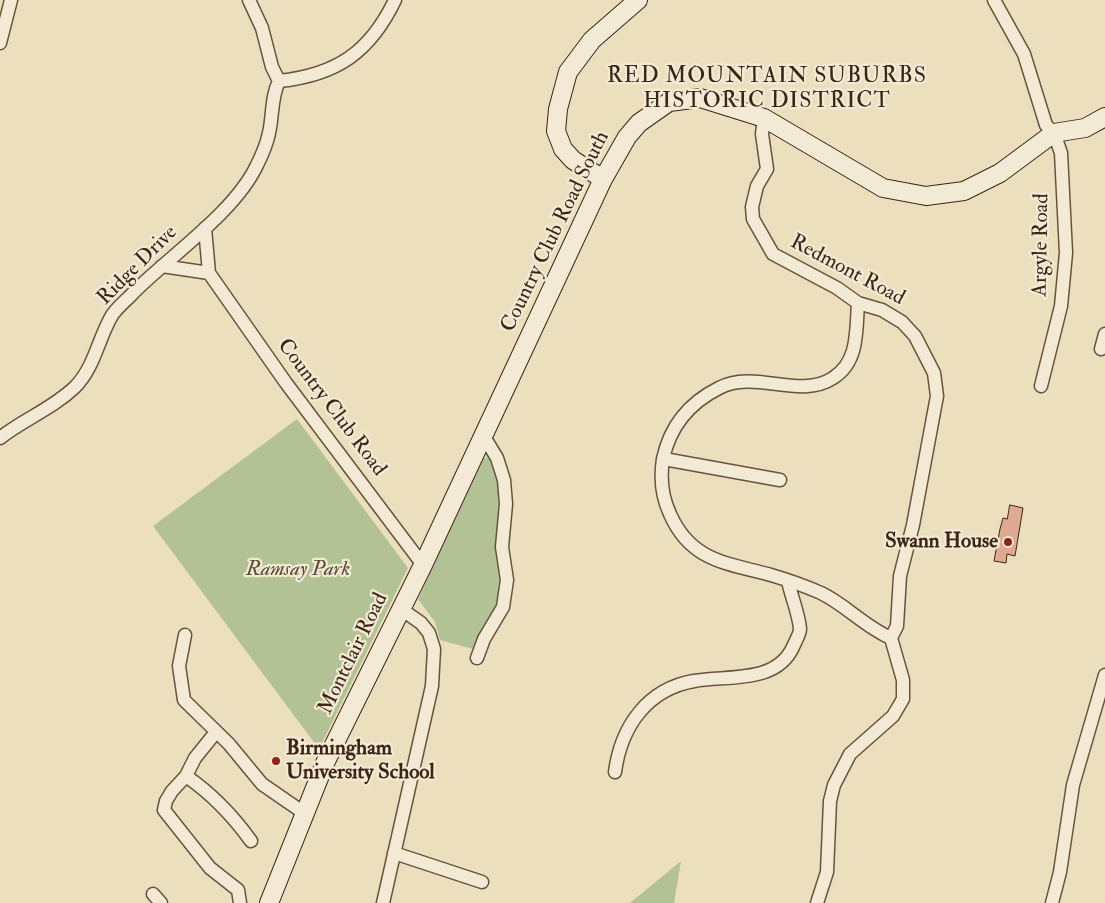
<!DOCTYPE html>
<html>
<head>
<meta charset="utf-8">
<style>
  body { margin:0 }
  canvas { display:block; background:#ebdfbe }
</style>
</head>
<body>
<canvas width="1105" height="903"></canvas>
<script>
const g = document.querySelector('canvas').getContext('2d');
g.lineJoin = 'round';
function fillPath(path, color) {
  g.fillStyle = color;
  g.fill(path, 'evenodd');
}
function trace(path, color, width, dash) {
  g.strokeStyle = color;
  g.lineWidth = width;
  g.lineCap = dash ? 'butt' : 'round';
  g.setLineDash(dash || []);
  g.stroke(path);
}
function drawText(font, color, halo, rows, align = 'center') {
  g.font = font + ' "IM FELL Double Pica",serif';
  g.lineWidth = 4.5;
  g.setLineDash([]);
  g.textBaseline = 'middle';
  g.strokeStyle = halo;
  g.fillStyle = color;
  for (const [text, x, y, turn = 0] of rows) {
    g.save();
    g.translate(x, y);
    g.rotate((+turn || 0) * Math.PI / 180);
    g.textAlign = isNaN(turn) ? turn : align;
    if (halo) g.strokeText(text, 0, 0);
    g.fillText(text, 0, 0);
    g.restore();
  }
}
const green = new Path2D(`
  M297,419L408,568L319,749L153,526Z
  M489,457L494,461L500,473L502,595L473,649L440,640L435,622L418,599L484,458Z
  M681,861L674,903H630Z`);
const building = new Path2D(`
  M1010,505L1023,508L1015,556L1007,554L1006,563L994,561L1000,529L1003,518L1007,519Z`);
const street = new Path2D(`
  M994,0L1024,54L1046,125L1054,133L1061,153L1066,253L1061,306L1041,386
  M0,43L11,0
  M279,81C337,75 370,52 395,0
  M764,118L762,134L767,169L757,186L752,207L753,219L773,254L837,288L858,303L882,310L902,322L915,336L934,373L937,396L913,525L900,576L897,626L891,638L903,680V699L893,716L850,754L834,785L830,801L827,872L817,903
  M205,228L209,273L286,383L423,565
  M162,266L209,273
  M858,303C856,330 859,362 833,378C799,400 755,369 719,388C689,403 670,426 663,459C660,478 662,497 670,514C691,562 728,563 771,575C788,580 805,586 821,593C846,605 865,627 891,638
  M1101,349L1105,334
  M0,438C24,419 52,409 75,387C94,368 98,340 111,317C116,308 127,300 134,292C171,255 235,212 257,165C262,155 267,143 269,133C273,116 271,97 279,81L272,67L262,28L249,0
  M664,459L780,480
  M185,635L179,666L184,700L229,744L262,784L304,813
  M477,658L484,639L503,607L507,580L502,547L506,504L504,480L497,458L483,435
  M216,732L195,758L186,776L172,791L166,801L164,810L210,868L238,890L240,903
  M615,772C621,727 647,689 694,681C728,675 776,684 793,647C795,642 800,634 800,629C799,614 791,596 788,581
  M186,776C212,794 233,816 251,841
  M394,853L482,882
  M153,894L161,903
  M383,903L432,686L434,649L429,633L421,623L401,609
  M1052,903L1060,872L1073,785L1105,675`);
const secondary = new Path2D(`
  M603,179L573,160L563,149L556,131L558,109L568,72L592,40L638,0
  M269,903L325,763L423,565L603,179L627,137L639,123L669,102L700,98L764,118L883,188L926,196L964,191L1000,173L1054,133L1085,128L1105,117`);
const markers = [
  [1008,542,5,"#8f2418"],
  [276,761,5,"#8f2418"]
];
const streetNames = [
  ["Country Club Road South",556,232,-64],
  ["Argyle Road",1042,245,-89],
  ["Ridge Drive",138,266,-45],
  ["Redmont Road",847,271,28],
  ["Country Club Road",331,408,53],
  ["Montclair Road",354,654,-64]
];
const poiNames = [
  ["Swann House",998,542],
  ["Birmingham",286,749,"left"],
  ["University School",286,773,"left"]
];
const parkNames = [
  ["Ramsay Park",298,570]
];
const neighbourhoodNames = [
  ["RED MOUNTAIN SUBURBS",767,77],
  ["HISTORIC DISTRICT",767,102]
];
fillPath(green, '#b3c295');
fillPath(building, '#e0a994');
trace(building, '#3d2514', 1);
trace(street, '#68543e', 15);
trace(secondary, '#3d2514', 20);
trace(street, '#f2ead5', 12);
trace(secondary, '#f2ead5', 18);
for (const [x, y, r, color] of markers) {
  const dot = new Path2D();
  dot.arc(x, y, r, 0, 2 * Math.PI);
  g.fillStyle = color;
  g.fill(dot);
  trace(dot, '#f2ead5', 2);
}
drawText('21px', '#3d2514', '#f2ead5', streetNames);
drawText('bold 21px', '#3d2514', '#f2ead5', poiNames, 'right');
drawText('italic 21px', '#5a4c34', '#f2ead5', parkNames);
g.letterSpacing = '1px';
drawText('22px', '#3d2514', '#f2ead5', neighbourhoodNames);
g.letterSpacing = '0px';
</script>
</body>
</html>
